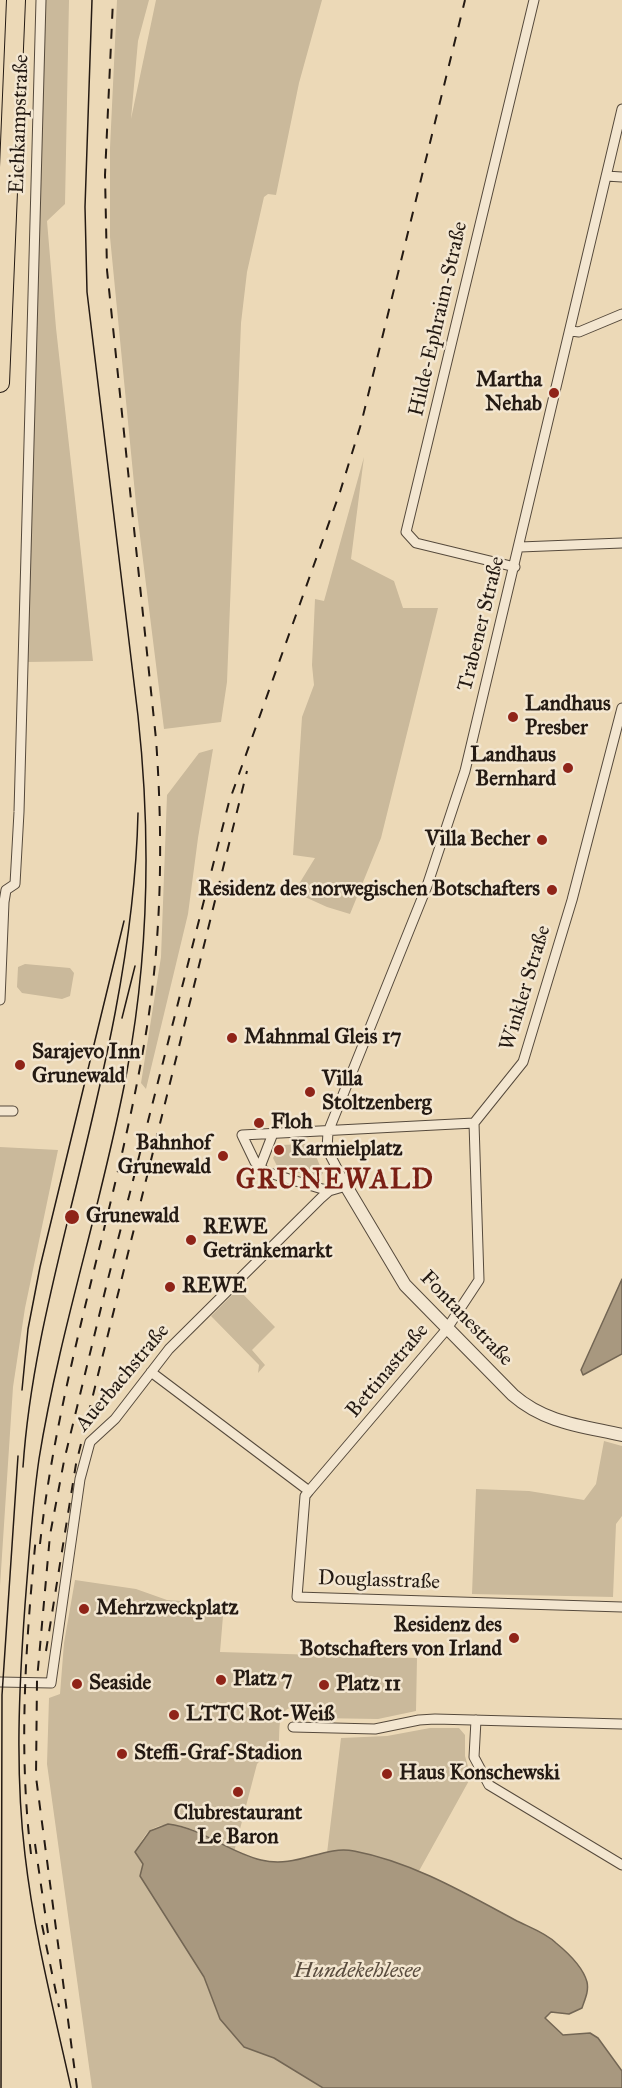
<!DOCTYPE html>
<html>
<head>
<meta charset="utf-8">
<style>
  body { margin:0 }
  canvas { display:block; background:#ecd9b7 }
</style>
</head>
<body>
<canvas width="622" height="2088"></canvas>
<script>
const g = document.querySelector('canvas').getContext('2d');
g.lineJoin = 'round';
function fillPath(path, color) {
  g.fillStyle = color;
  g.fill(path, 'evenodd');
}
function trace(path, color, width, dash) {
  g.strokeStyle = color;
  g.lineWidth = width;
  g.lineCap = dash ? 'butt' : 'round';
  g.setLineDash(dash || []);
  g.stroke(path);
}
function drawText(font, color, halo, rows, align = 'center') {
  g.font = font + ' "IM FELL Great Primer",serif';
  g.lineWidth = 5;
  g.setLineDash([]);
  g.textBaseline = 'middle';
  g.strokeStyle = halo;
  g.fillStyle = color;
  for (const [text, x, y, turn = 0] of rows) {
    g.save();
    g.translate(x, y);
    g.rotate((+turn || 0) * Math.PI / 180);
    g.textAlign = isNaN(turn) ? turn : align;
    if (halo) g.strokeText(text, 0, 0);
    g.fillText(text, 0, 0);
    g.restore();
  }
}
const green = new Path2D(`
  M44,0H69L65,204L47,221L56,328L93,661L26,662Z
  M117,0H149L138,41L131,119L156,0H322L299,83L276,195L268,194L264,197L247,272L241,323L227,682L221,722L164,729L136,504L110,237V148Z
  M364,457L351,559L394,581L403,608H438L381,838L350,914L327,907L294,892L315,858L293,855L302,717L314,685L312,665L315,599L324,601Z
  M213,749L198,838L188,914L146,1089L141,1083L161,957L167,795L199,753Z
  M25,964L70,968L74,973L70,996L62,999L22,993L17,987L18,967Z
  M305,1144L313,1149L323,1173L319,1179L277,1166L273,1158L281,1145Z
  M0,1147L58,1150L25,1308L13,1387L0,1586Z
  M238,1289L275,1327L252,1350L265,1365L258,1373L259,1365L211,1316Z
  M604,1441L622,1446V1516L616,1524L613,1597L472,1594L476,1489L529,1491L584,1500L596,1484Z
  M75,1580L136,1589L167,1600L224,1604L220,1652L417,1658L416,1711L378,1719L316,1718L297,1707C277,1707 280,1726 279,1741L257,1764L234,1852C211,1839 174,1811 148,1832C143,1837 139,1846 135,1852L143,1864L140,1876L204,1977L220,2019L245,2047L274,2058L323,2088H92L47,1764L49,1698L60,1694L64,1643Z
  M430,1728H459L465,1735V1756L471,1777L419,1871L352,1850L327,1853L341,1738L387,1736Z`);
const water = new Path2D(`
  M622,1279V1354L583,1375L581,1370Z
  M168,1824C202,1828 228,1852 261,1860C297,1869 323,1845 354,1851C412,1862 465,1893 517,1921C529,1927 546,1933 556,1943C567,1952 583,1967 587,1982C589,1991 585,1999 582,2008L569,2014L551,2012L545,2018L563,2035L590,2033L598,2038L622,2071V2088H323L274,2058L244,2047L220,2019L204,1977L140,1876L143,1864L135,1852L150,1831Z`);
const minor = new Path2D(`
  M606,176L622,177
  M571,331L579,332L622,314
  M520,547L622,543
  M515,567L416,543L406,532L534,0
  M0,1000L4,902L6,890L15,884L19,812L41,0
  M0,1111H13
  M260,1167L272,1136
  M329,1191L266,1172L255,1162L242,1135L474,1123L523,1062L572,900L622,708
  M151,1372L309,1491L305,1496L297,1597L622,1607
  M309,1491L446,1330L479,1280L474,1123
  M0,1682L51,1683L80,1479L90,1442L115,1419L169,1349L321,1198L329,1191L346,1186L327,1149L328,1132L427,886L465,771L622,109
  M476,1720L474,1757L489,1785L622,1865
  M293,1727L375,1729L419,1720L435,1719L622,1724`);
const tertiary = new Path2D(`
  M346,1186L405,1285L513,1395C545,1423 582,1426 622,1435`);
const motorway = new Path2D(`
  M0,383L16,0`);
const tram = new Path2D(`
  M122,1018L135,966
  M22,1390L28,1329L40,1267L124,921
  M23,1467C29,1378 50,1294 71,1207C103,1077 135,947 138,813
  M1,2088L2,1695L18,1456
  M71,2088C54,2011 34,1934 25,1855C15,1772 19,1688 25,1605C29,1556 32,1507 39,1459C60,1328 103,1201 127,1071C149,953 151,835 138,716L87,292L85,207L92,0`);
const rail = new Path2D(`
  M40,1544C59,1370 118,1205 146,1033C162,936 163,837 156,739L107,270L105,175L113,0
  M46,1651L76,1464L247,771
  M35,1844L48,1933
  M31,1854C18,1748 26,1641 36,1536
  M42,1925L59,2007
  M77,2088L36,1777L37,1680L50,1535L64,1461L107,1283L229,802L340,492L361,424L465,0`);
const markers = [
  [554,393,6,"#8f2418"],
  [513,717,6,"#8f2418"],
  [568,768,6,"#8f2418"],
  [542,840,6,"#8f2418"],
  [552,890,6,"#8f2418"],
  [232,1038,6,"#8f2418"],
  [20,1065,6,"#8f2418"],
  [310,1092,6,"#8f2418"],
  [259,1123,6,"#8f2418"],
  [279,1150,6,"#8f2418"],
  [223,1156,6,"#8f2418"],
  [72,1217,8,"#8f2418"],
  [191,1240,6,"#8f2418"],
  [170,1287,6,"#8f2418"],
  [84,1609,6,"#8f2418"],
  [514,1638,6,"#8f2418"],
  [221,1680,6,"#8f2418"],
  [77,1684,6,"#8f2418"],
  [324,1685,6,"#8f2418"],
  [174,1715,6,"#8f2418"],
  [122,1754,6,"#8f2418"],
  [387,1774,6,"#8f2418"],
  [238,1792,6,"#8f2418"]
];
const streetNames = [
  ["Eichkampstraße",20,124,-88],
  ["Hilde-Ephraim-Straße",439,319,-77],
  ["Trabener Straße",482,624,-76],
  ["Winkler Straße",526,988,-73],
  ["Fontanestraße",466,1319,46],
  ["Bettinastraße",388,1371,-50],
  ["Auerbachstraße",123,1378,-50],
  ["Douglasstraße",379,1581,2]
];
const poiNames = [
  ["Martha",542,381,"right"],
  ["Nehab",542,405,"right"],
  ["Landhaus",525,705],
  ["Presber",525,729],
  ["Landhaus",556,756,"right"],
  ["Bernhard",556,780,"right"],
  ["Villa Becher",530,840,"right"],
  ["Residenz des norwegischen Botschafters",540,890,"right"],
  ["Mahnmal Gleis 17",244,1038],
  ["Sarajevo Inn",32,1053],
  ["Grunewald",32,1077],
  ["Villa",322,1080],
  ["Stoltzenberg",322,1104],
  ["Floh",271,1123],
  ["Bahnhof",211,1144,"right"],
  ["Grunewald",211,1168,"right"],
  ["Karmielplatz",291,1150],
  ["Grunewald",86,1217],
  ["REWE",203,1228],
  ["Getränkemarkt",203,1252],
  ["REWE",182,1287],
  ["Mehrzweckplatz",96,1609],
  ["Residenz des",502,1626,"right"],
  ["Botschafters von Irland",502,1650,"right"],
  ["Platz 7",233,1680],
  ["Seaside",89,1684],
  ["Platz 11",336,1685],
  ["LTTC Rot-Weiß",186,1715],
  ["Steffi-Graf-Stadion",134,1754],
  ["Haus Konschewski",399,1774],
  ["Clubrestaurant",238,1814,"center"],
  ["Le Baron",238,1838,"center"]
];
const waterNames = [
  ["Hundekehlesee",357,1972]
];
const districtNames = [
  ["GRUNEWALD",335,1181]
];
fillPath(green, '#cab99b');
fillPath(water, '#a8987f');
trace(water, '#736654', 1.5);
trace(minor, '#564a3c', 11);
trace(tertiary, '#564a3c', 14);
trace(motorway, '#241a13', 20);
trace(minor, '#f3e6d0', 9);
trace(tertiary, '#f3e6d0', 12);
trace(motorway, '#ecd9b7', 18);
trace(tram, '#241a13', 1.5);
trace(rail, '#241a13', 2, [10, 10]);
for (const [x, y, r, color] of markers) {
  const dot = new Path2D();
  dot.arc(x, y, r, 0, 2 * Math.PI);
  g.fillStyle = color;
  g.fill(dot);
  trace(dot, '#f3e6d0', 2);
}
drawText('21px', '#241a13', '#f3e6d0', streetNames);
drawText('bold 21px', '#241a13', '#f3e6d0', poiNames, 'left');
drawText('italic 22px', '#594c3e', '#f3e6d0', waterNames);
g.letterSpacing = '1.5px';
drawText('bold 27px', '#7a1f14', '#f3e6d0', districtNames);
g.letterSpacing = '0px';
</script>
</body>
</html>
